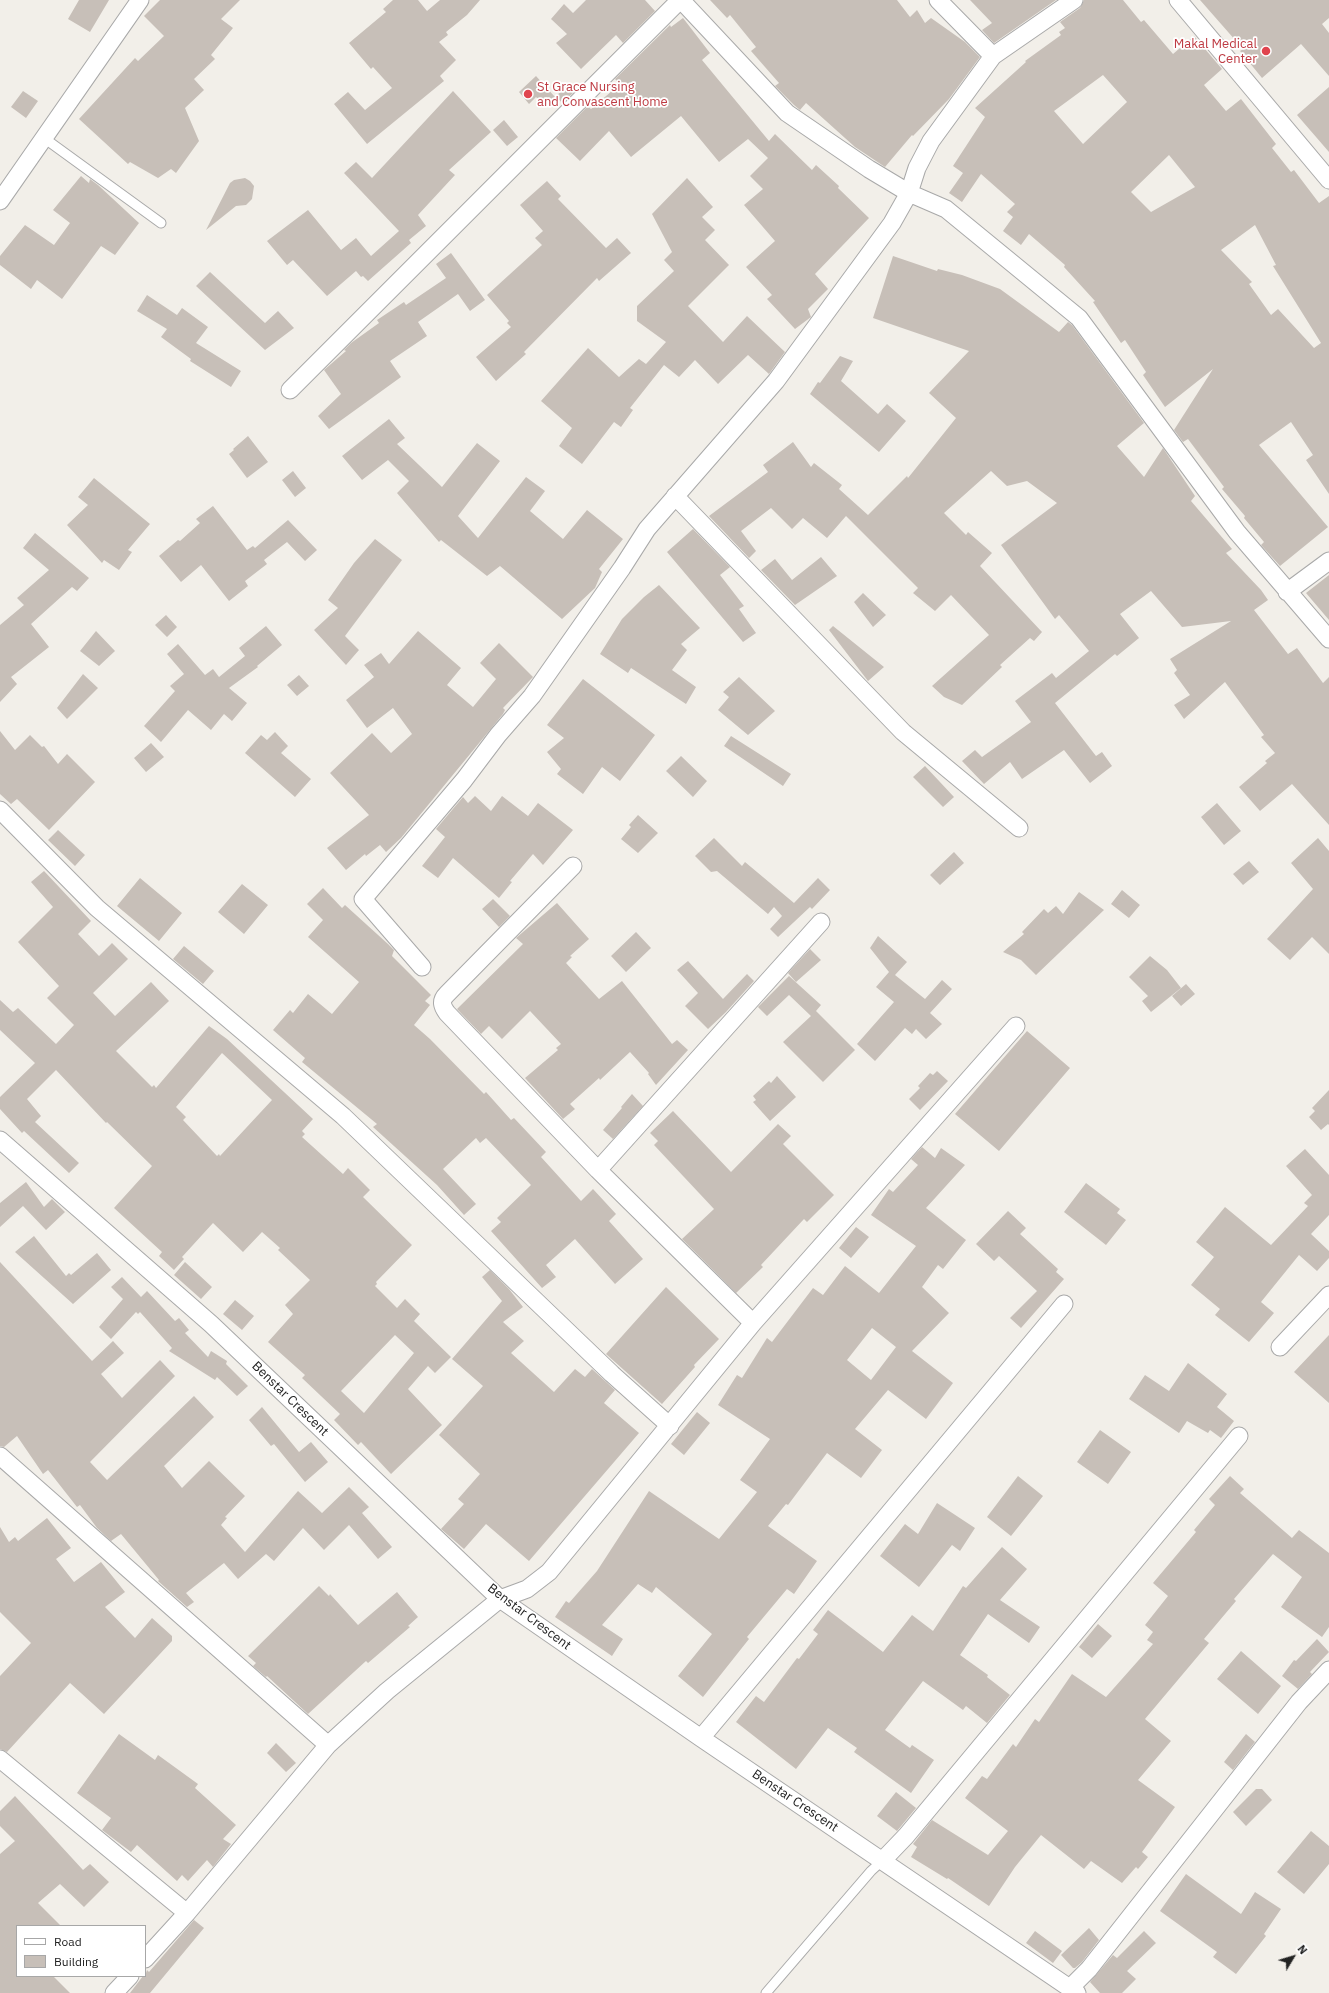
<!DOCTYPE html>
<html>
<head>
<meta charset="utf-8">
<style>
  body { margin:0 }
  #map { position:relative; width:1329px; height:1993px; overflow:hidden; background:#f2efe9; font-family:"IBM Plex Sans",sans-serif }
  canvas { display:block }
  .legend { position:absolute; left:16px; top:1925px; width:130px; height:52px; box-sizing:border-box; background:#fff; border:1px solid #a7a7a7; margin:0; padding:5px 7px; list-style:none; font-size:12px; color:#222 }
  .legend li { display:flex; align-items:center; gap:8px; height:20px }
  .legend b { width:20px; border:1px solid #a7a7a7 }
  .north { position:absolute; left:1273px; top:1937px; width:40px; height:40px; -webkit-text-stroke:3px #fff; paint-order:stroke; rotate:52deg; font-size:11px; font-weight:700; line-height:16px; text-align:center; color:#222 }
  .north::after { content:''; display:block; margin:auto; width:14px; height:18px; background:#222; clip-path:polygon(50% 0,100% 100%,50% 72%,0 100%) }
</style>
</head>
<body>
<div id="map">
<canvas width="1329" height="1993"></canvas>
<ul class="legend">
<li><b style="height:5px;background:#fff"></b>Road</li>
<li><b style="height:11px;background:#c7bfb8"></b>Building</li>
</ul>
<div class="north">N</div>
</div>
<script>
const g = document.querySelector('canvas').getContext('2d');
g.lineJoin = 'round';
function fillPath(path, color) {
  g.fillStyle = color;
  g.fill(path, 'evenodd');
}
function trace(path, color, width, dash) {
  g.strokeStyle = color;
  g.lineWidth = width;
  g.lineCap = dash ? 'butt' : 'round';
  g.setLineDash(dash || []);
  g.stroke(path);
}
function drawText(font, color, halo, rows, align = 'center') {
  g.font = font + ' "IBM Plex Sans",sans-serif';
  g.lineWidth = 3.5;
  g.setLineDash([]);
  g.textBaseline = 'middle';
  g.strokeStyle = halo;
  g.fillStyle = color;
  for (const [text, x, y, turn = 0] of rows) {
    g.save();
    g.translate(x, y);
    g.rotate((+turn || 0) * Math.PI / 180);
    g.textAlign = isNaN(turn) ? turn : align;
    if (halo) g.strokeText(text, 0, 0);
    g.fillText(text, 0, 0);
    g.restore();
  }
}
const building = new Path2D(`
  M79,0H109L90,32L68,19Z
  M160,0H240L221,19L233,28L211,55L215,59L194,79L204,90L185,108L199,141L176,173L171,169L158,178L130,162L128,164L79,119L135,58L138,61L164,36L144,16Z
  M393,0H418L427,11L440,0H480L467,15L446,32L448,35L439,42L456,60L440,76L444,81L367,144L334,104L348,92L365,110L392,88L373,67L371,69L349,43L386,12L383,9Z
  M586,0H645L655,11L623,43L616,35L581,69L556,43L567,34L551,19L564,4L573,13Z
  M710,0H897L910,17L917,10L925,23L931,18L965,42L980,57L949,99L913,136L912,135L885,167L855,147L806,103L800,110L794,105L775,86L779,83L751,51L756,47L730,15L727,18Z
  M970,0H1056L994,43L982,30L992,23Z
  M1084,0H1123L1141,22L1144,20L1173,54L1194,36L1222,69L1204,85L1226,111L1241,99L1276,144L1272,148L1291,172L1294,170L1319,203L1329,196V494L1306,460L1313,455L1291,422L1259,445L1328,527L1280,566L1261,545L1264,542L1244,518L1245,516L1222,489L1224,487L1188,439L1183,442L1174,430L1213,369L1165,407L1143,375L1146,372L1125,340L1121,343L1093,302L1095,301L1064,267L1065,265L1029,234L1021,245L1003,231L1013,217L1007,212L1015,204L981,174L962,202L949,193L963,173L953,166L985,117L975,108L1026,62L1025,61L1061,35L1059,32L1065,28L1060,22L1080,8ZM1103,75L1127,102L1083,144L1054,111ZM1169,155L1195,187L1151,212L1131,192ZM1255,225L1276,265L1273,266L1321,343L1314,348L1278,309L1271,315L1249,284L1252,282L1221,250Z
  M1200,0H1329V18L1322,24L1329,33V76L1301,44L1262,78L1240,51L1243,49Z
  M683,18L710,53L702,60L769,141L775,134L812,170L816,165L839,186L838,188L869,218L815,274L828,289L808,309L811,317L795,329L767,299L772,295L746,267L775,241L744,205L763,189L750,176L768,158L748,139L719,162L681,116L631,157L609,131L580,161L556,138L588,106L591,109L620,84L615,79L670,25L671,27Z
  M536,76L555,97L545,106L536,97L529,104L519,92Z
  M568,85L574,92L562,103L556,96Z
  M1329,87V152L1297,115Z
  M23,91L38,101L26,118L11,107Z
  M453,91L491,132L449,170L455,175L418,215L426,226L409,240L411,243L368,281L363,276L361,277L356,271L327,296L293,260L287,265L267,241L308,210L341,250L356,238L371,256L399,231L344,173L356,162L372,178Z
  M504,120L518,137L507,146L493,130Z
  M81,176L89,183L90,179L98,185L139,223L115,255L101,246L62,299L37,280L31,289L0,265V256L25,225L54,245L70,223L53,210Z
  M245,178L250,181L254,186L252,199L246,205L236,206L206,230L230,183L234,180Z
  M687,178L713,207L702,217L715,230L705,240L729,265L688,306L723,342L747,316L785,352L769,374L748,355L718,384L695,360L679,377L664,365L630,408L633,410L621,427L614,422L582,464L559,446L572,428L541,401L588,348L619,377L639,359L646,364L666,342L637,321V306L674,271L664,260L672,252L652,214Z
  M547,181L561,196L558,199L606,248L617,238L631,253L599,281L597,278L524,352L526,354L496,381L476,357L511,327L507,323L509,321L487,295L542,245L535,238L543,231L520,205Z
  M451,253L485,300L470,311L458,294L418,322L427,336L390,361L401,377L329,429L318,416L341,394L324,370L346,351L344,350L351,343L379,323L377,320L404,302L406,305L446,278L436,264Z
  M893,256L937,271L938,269L962,275L1000,289L1059,332L1068,322L1072,325L1144,423L1117,446L1144,477L1163,448L1195,496L1191,501L1232,549L1226,553L1261,590L1268,600L1254,610L1288,654L1297,648L1323,683L1329,677V825L1292,784L1260,811L1239,787L1267,763L1265,761L1275,753L1261,737L1264,735L1225,682L1184,719L1174,705L1190,695L1174,673L1177,670L1170,659L1231,621L1182,627L1151,591L1120,614L1139,638L1117,656L1115,654L1055,703L1096,756L1102,752L1112,766L1090,783L1064,750L1022,779L1010,762L984,784L962,761L975,750L982,757L1031,722L1015,701L1052,673L1056,678L1089,651L1059,615L1055,619L1001,545L1057,503L1027,481L1007,486L991,471L944,513L966,535L968,532L992,553L980,566L1042,632L1034,641L1030,638L1000,665L1002,667L962,705L944,697L932,686L989,635L951,595L935,611L913,593L918,588L846,516L827,538L803,518L792,529L771,508L741,531L756,551L749,558L709,516L768,472L763,465L793,442L811,467L814,463L842,485L839,489L868,515L907,476L908,478L956,418L929,393L969,351L873,318Z
  M210,272L265,323L278,311L294,328L265,350L196,286Z
  M147,295L177,315L182,308L208,327L196,343L241,371L231,387L190,361L191,359L161,337L167,329L137,311Z
  M840,356L853,361L841,381L878,414L887,404L906,421L879,452L810,394L818,382L820,383Z
  M389,419L405,438L397,444L442,487L477,443L500,461L458,516L478,538L526,477L545,491L530,511L563,539L587,510L623,539L599,569L602,572L595,588L562,619L500,566L487,576L441,540L439,542L397,493L409,481L388,460L362,480L342,456Z
  M248,436L268,462L247,478L229,454L234,450L233,449Z
  M293,471L306,488L295,497L282,480Z
  M94,478L150,524L128,550L132,552L119,570L104,560L102,563L67,525L88,505L78,497Z
  M213,506L247,550L253,546L255,548L288,520L317,550L305,561L287,542L264,560L267,564L245,581L248,586L229,601L201,565L181,582L159,556L178,540L180,541L200,523L196,519Z
  M693,529L730,567L720,575L744,606L739,609L756,633L743,642L667,552Z
  M35,533L89,578L77,591L72,587L31,624L49,647L11,677L17,684L0,702V625L24,605L17,598L49,570L23,548Z
  M375,539L402,560L345,636L359,650L346,665L314,630L338,608L328,600L354,563Z
  M821,557L837,576L795,605L761,570L775,559L792,580Z
  M1329,575V620L1306,593Z
  M659,585L700,628L681,644L687,650L672,670L696,687L686,704L631,668L628,673L600,654L622,619L644,597Z
  M863,593L886,615L873,627L854,602Z
  M166,615L177,627L167,637L155,625Z
  M266,626L282,645L257,666L258,667L229,688L247,703L232,721L224,714L211,730L188,710L161,742L144,726L175,691L170,686L184,674L167,654L178,644L205,675L213,669L219,677L245,656L239,648Z
  M833,626L884,667L868,681L829,630Z
  M96,631L115,651L99,666L80,651Z
  M418,631L461,668L447,685L473,707L496,679L480,663L499,643L533,677L503,708L505,710L503,714L401,838L386,852L380,845L366,856L365,854L346,870L327,848L369,815L330,773L372,733L391,753L412,734L393,708L367,728L346,700L374,677L364,665L381,653L389,664Z
  M83,674L98,688L67,719L57,708Z
  M299,675L309,686L297,696L287,685Z
  M739,677L775,711L748,735L718,710L729,697L723,692Z
  M583,679L655,735L620,781L602,767L583,794L557,774L561,769L547,752L564,738L547,725Z
  M0,731L15,750L30,735L42,747L44,746L58,764L67,754L95,782L49,830L17,799L11,804L0,794Z
  M275,732L288,746L281,753L311,779L295,797L245,753L261,735L267,740Z
  M731,736L791,774L783,786L724,746Z
  M151,743L164,757L146,772L134,758Z
  M681,756L707,781L693,797L666,771Z
  M925,766L954,797L943,807L913,777Z
  M475,796L491,811L502,796L528,816L538,803L573,830L543,865L533,854L510,881L512,882L499,898L453,858L438,878L422,866L445,837L436,829L463,797L468,803Z
  M1217,803L1241,831L1224,845L1201,817Z
  M638,815L658,833L638,853L621,839L631,827L629,825Z
  M58,830L85,855L75,866L48,840Z
  M714,838L742,866L745,862L794,903L818,878L830,890L812,909L810,907L778,937L770,929L782,916L774,907L768,914L717,871L711,872L695,856Z
  M1318,838L1329,851V954L1312,937L1290,960L1267,939L1313,889L1291,863Z
  M954,852L964,863L940,885L930,875Z
  M1249,861L1259,872L1243,885L1233,874Z
  M44,871L91,921L78,934L99,956L112,943L128,959L93,993L115,1016L151,982L169,1001L116,1051L152,1087L154,1085L156,1088L209,1026L227,1039L313,1119L302,1131L305,1134L302,1137L343,1174L348,1168L370,1190L363,1197L412,1245L376,1282L377,1284L375,1286L397,1308L405,1299L420,1314L414,1321L451,1357L435,1373L428,1366L408,1389L442,1425L391,1474L361,1442L358,1445L334,1420L340,1414L302,1378L305,1375L268,1342L293,1314L285,1305L310,1280L278,1250L280,1248L262,1232L243,1252L213,1223L182,1257L184,1259L174,1270L159,1256L162,1252L114,1208L152,1166L107,1122L106,1123L56,1070L27,1099L41,1116L35,1122L79,1163L69,1173L24,1131L22,1133L0,1109V1097L35,1063L0,1030V1000L13,1012L18,1008L56,1044L74,1025L47,998L59,986L18,942L53,907L31,882ZM222,1053L272,1100L220,1156L219,1154L217,1156L183,1120L186,1117L176,1107ZM395,1335L414,1353L364,1413L341,1391Z
  M140,878L182,913L159,941L117,906Z
  M242,884L268,905L244,934L218,912Z
  M323,888L342,908L345,905L388,944L394,950L392,956L431,995L425,1001L430,1005L414,1025L430,1039L484,1094L486,1092L511,1120L514,1118L546,1152L541,1157L581,1201L593,1189L616,1214L609,1221L643,1259L615,1284L575,1239L546,1265L556,1277L542,1288L491,1231L501,1222L497,1218L531,1185L486,1138L480,1143L476,1138L443,1169L476,1204L464,1215L437,1185L373,1127L377,1124L302,1062L305,1058L273,1030L290,1010L293,1013L308,994L332,1014L359,982L308,937L323,920L307,904Z
  M1122,890L1140,905L1129,918L1111,904Z
  M1079,892L1104,910L1036,975L1021,960L1003,952L1024,934L1022,932L1044,909L1048,913L1056,906L1063,914Z
  M493,899L510,916L499,927L482,909Z
  M557,903L589,939L570,956L572,957L566,963L599,999L622,981L672,1044L677,1040L688,1050L656,1085L648,1074L649,1073L630,1052L600,1080L599,1078L570,1104L575,1109L563,1119L525,1078L558,1050L556,1048L561,1044L530,1011L502,1039L489,1026L481,1034L457,1009L523,944L516,938Z
  M636,932L651,948L626,972L611,956Z
  M878,936L907,962L895,975L925,999L942,980L952,989L930,1013L942,1024L926,1039L916,1029L912,1034L905,1028L875,1061L857,1044L894,1002L876,987L889,972L870,948Z
  M184,946L214,971L203,984L173,959Z
  M810,949L821,960L796,982L788,973Z
  M1150,956L1167,970L1181,988L1151,1012L1142,1001L1148,996L1129,977Z
  M688,961L723,999L747,974L754,981L726,1012L708,1029L685,1006L698,993L677,970Z
  M789,976L821,1005L816,1011L855,1050L823,1082L783,1042L811,1016L789,995L767,1016L758,1007Z
  M1186,984L1195,994L1181,1006L1172,996Z
  M1027,1031L1070,1068L999,1151L955,1114Z
  M937,1071L948,1081L920,1110L909,1099L920,1088L918,1086L930,1073L933,1075Z
  M777,1076L796,1097L770,1121L753,1102L756,1100L753,1096L769,1081L771,1083Z
  M1329,1090V1125L1328,1124L1321,1130L1309,1117L1315,1111L1312,1108Z
  M632,1094L643,1106L613,1139L603,1130L622,1108L621,1107Z
  M673,1111L731,1172L778,1124L791,1136L783,1144L834,1195L807,1222L804,1219L761,1265L763,1267L736,1293L682,1239L714,1209L654,1145L658,1141L650,1133Z
  M922,1147L935,1158L941,1148L965,1165L926,1208L966,1240L943,1269L938,1265L922,1287L949,1313L912,1351L953,1383L926,1419L888,1390L855,1429L882,1450L861,1478L827,1453L788,1505L786,1504L768,1526L817,1561L794,1594L787,1589L747,1637L749,1639L703,1697L678,1676L712,1634L656,1587L652,1593L638,1584L602,1625L623,1639L612,1656L555,1617L566,1601L569,1603L597,1571L649,1491L719,1539L757,1492L740,1480L770,1439L718,1405L737,1375L742,1378L767,1338L772,1342L813,1288L823,1295L845,1266L879,1293L916,1246L871,1215L889,1189L893,1192L918,1165L911,1159ZM872,1328L896,1347L871,1380L847,1360Z
  M1305,1149L1329,1175V1215L1311,1234L1329,1251V1258L1317,1271L1299,1255L1261,1302L1274,1313L1249,1342L1215,1315L1220,1309L1191,1285L1214,1257L1196,1242L1225,1207L1271,1245L1308,1206L1304,1203L1312,1195L1286,1166Z
  M26,1182L44,1207L52,1199L65,1212L46,1230L23,1206L0,1227V1203Z
  M1086,1183L1120,1209L1117,1213L1126,1220L1106,1245L1064,1212Z
  M1008,1211L1026,1228L1020,1234L1058,1269L1056,1272L1064,1279L1021,1328L1010,1318L1037,1291L999,1256L994,1261L976,1244Z
  M856,1227L869,1237L851,1258L839,1248Z
  M34,1236L66,1276L69,1273L71,1275L97,1253L111,1270L73,1304L15,1252Z
  M0,1262L92,1361L113,1341L124,1353L101,1374L122,1398L160,1360L175,1376L90,1462L107,1480L194,1396L214,1417L164,1466L182,1488L209,1461L245,1496L225,1517L227,1518L221,1525L245,1552L298,1491L322,1513L349,1487L369,1507L362,1513L392,1547L378,1559L349,1525L324,1550L303,1528L274,1561L266,1554L238,1579L224,1563L186,1593L194,1602L187,1607L158,1581L159,1580L121,1534L111,1541L97,1528L80,1505L77,1507L48,1470L43,1474L17,1436L4,1447L0,1446Z
  M185,1262L212,1287L201,1299L174,1275Z
  M490,1270L509,1289L523,1307L503,1322L524,1341L511,1353L554,1392L575,1369L585,1377L592,1369L615,1390L604,1403L639,1433L529,1561L486,1524L464,1549L441,1529L464,1504L458,1499L480,1474L439,1435L483,1386L452,1359L502,1301L482,1277Z
  M122,1277L141,1297L147,1291L175,1321L179,1318L189,1330L185,1333L208,1357L211,1351L227,1361L226,1364L248,1386L237,1396L217,1377L215,1380L169,1351L172,1348L140,1312L138,1314L136,1312L111,1339L99,1327L123,1299L111,1287Z
  M666,1287L719,1339L694,1365L695,1367L662,1404L606,1354Z
  M235,1300L254,1316L242,1330L223,1314Z
  M1329,1335V1403L1294,1372Z
  M1188,1363L1227,1394L1217,1407L1234,1421L1221,1438L1210,1430L1208,1433L1187,1421L1179,1433L1129,1399L1145,1375L1169,1391Z
  M262,1407L299,1452L311,1442L328,1462L305,1482L274,1444L271,1446L249,1420Z
  M697,1412L710,1423L684,1455L671,1444Z
  M1100,1430L1131,1452L1108,1484L1077,1462Z
  M1018,1476L1043,1496L1011,1536L987,1517Z
  M1230,1476L1244,1489L1240,1493L1292,1538L1299,1530L1329,1553V1627L1322,1637L1281,1607L1302,1577L1273,1554L1234,1599L1236,1601L1204,1639L1209,1643L1145,1719L1171,1741L1138,1780L1175,1807L1142,1852L1148,1857L1138,1869L1136,1867L1122,1883L1091,1861L1084,1869L1041,1835L1015,1867L989,1906L948,1878L947,1879L911,1857L917,1847L913,1844L932,1820L988,1855L1008,1831L965,1798L982,1776L987,1779L1013,1744L1016,1747L1035,1719L1039,1722L1072,1674L1106,1697L1153,1644L1147,1640L1153,1632L1145,1625L1168,1596L1153,1583L1196,1532L1194,1530L1215,1505L1209,1499Z
  M937,1503L975,1528L960,1551L952,1545L919,1587L880,1556L905,1524L918,1534Z
  M47,1518L71,1548L56,1559L74,1582L101,1562L125,1592L105,1607L135,1638L152,1618L172,1636V1641L104,1714L70,1683L7,1752L0,1749V1676L31,1643L0,1612V1527L9,1542L15,1537L18,1541Z
  M1002,1547L1027,1569L1000,1600L1040,1627L1029,1643L988,1614L960,1655L988,1675L987,1677L1010,1695L987,1723L966,1706L963,1710L923,1681L885,1730L910,1748L912,1745L934,1760L911,1793L854,1752L857,1748L828,1728L796,1769L736,1722L756,1696L764,1702L797,1658L799,1659L818,1634L813,1630L828,1610L883,1652L912,1615L933,1631L963,1586L966,1588Z
  M319,1586L329,1596L330,1594L358,1625L397,1592L418,1617L408,1626L410,1627L368,1663L366,1661L308,1714L267,1676L266,1677L253,1666L256,1663L248,1656Z
  M1098,1624L1112,1636L1092,1658L1079,1647Z
  M1317,1639L1329,1652L1310,1672L1312,1674L1298,1689L1282,1676L1294,1660L1296,1661Z
  M1241,1651L1281,1686L1258,1714L1217,1679Z
  M119,1734L155,1760L158,1755L198,1784L195,1788L236,1825L223,1839L231,1844L213,1867L207,1860L188,1881L182,1875L177,1881L137,1845L131,1852L102,1830L111,1818L77,1793Z
  M1246,1734L1255,1742L1233,1770L1224,1762Z
  M276,1743L296,1763L286,1772L267,1753Z
  M1256,1789H1262L1272,1800L1246,1826L1233,1812Z
  M896,1792L916,1808L897,1831L877,1816Z
  M15,1796L83,1870L90,1864L109,1882L84,1907L60,1884L38,1903L61,1926H17V1976H53L70,1993H0V1854L15,1841L0,1826V1811Z
  M1311,1831L1329,1846V1864L1304,1894L1277,1872Z
  M1186,1874L1241,1914L1255,1892L1281,1909L1264,1934L1266,1936L1236,1974L1213,1957L1217,1952L1160,1911Z
  M194,1920L204,1928L150,1993H130L143,1976H145L147,1970L149,1972Z
  M1089,1928L1099,1940L1082,1962L1075,1968H1073L1061,1955Z
  M1035,1931L1062,1951L1053,1963L1026,1943Z
  M1144,1931L1156,1943L1127,1971L1136,1979L1122,1993H1100L1090,1982L1113,1955L1117,1958Z`);
const service = new Path2D(`
  M44,138L161,223
  M766,1993L871,1871L883,1860`);
const minor = new Path2D(`
  M681,0L787,113L869,169L909,193L946,209L1079,318L1237,532L1329,639
  M938,0L993,56
  M1178,0L1329,180
  M0,201L140,0
  M290,390L680,0
  M675,496L903,732L1019,828
  M1287,592L1329,561
  M0,810L97,908L343,1116L612,1374L670,1426
  M573,866L447,994C440,1001 442,1006 447,1013L598,1170L753,1323
  M422,967L363,899L464,780L498,735L532,696L622,568L647,529L776,381L892,223L909,193L917,168L931,141L993,56L1074,0
  M0,1140L211,1324L500,1599L701,1738L1077,1993
  M598,1170L821,922
  M1280,1347L1329,1295
  M0,1456L328,1745
  M701,1738L1064,1304
  M0,1759L187,1913
  M883,1860L906,1836L1239,1436
  M145,1959L187,1913L328,1745L387,1691L500,1599L527,1589L549,1572L753,1323L1016,1026
  M1070,1988L1089,1969L1299,1702L1329,1670
  M114,1993L130,1976`);
const markers = [
  [1266,51,5,"#e0444e"],
  [528,94,5,"#e0444e"]
];
const healthNames = [
  ["Makal Medical",1257,44],
  ["Center",1257,59],
  ["St Grace Nursing",537,87,"left"],
  ["and Convascent Home",537,102,"left"]
];
const streetNames = [
  ["Benstar Crescent",290,1399,44],
  ["Benstar Crescent",529,1617,37],
  ["Benstar Crescent",795,1801,34]
];
fillPath(building, '#c7bfb8');
trace(service, '#a9a9a9', 11);
trace(minor, '#a9a9a9', 19);
trace(service, '#fff', 9);
trace(minor, '#fff', 17);
for (const [x, y, r, color] of markers) {
  const dot = new Path2D();
  dot.arc(x, y, r, 0, 2 * Math.PI);
  g.fillStyle = color;
  g.fill(dot);
  trace(dot, '#fff', 1.5);
}
drawText('13px', '#be3a42', '#fff', healthNames, 'right');
drawText('13px', '#222', '#fff', streetNames);
</script>
</body>
</html>
